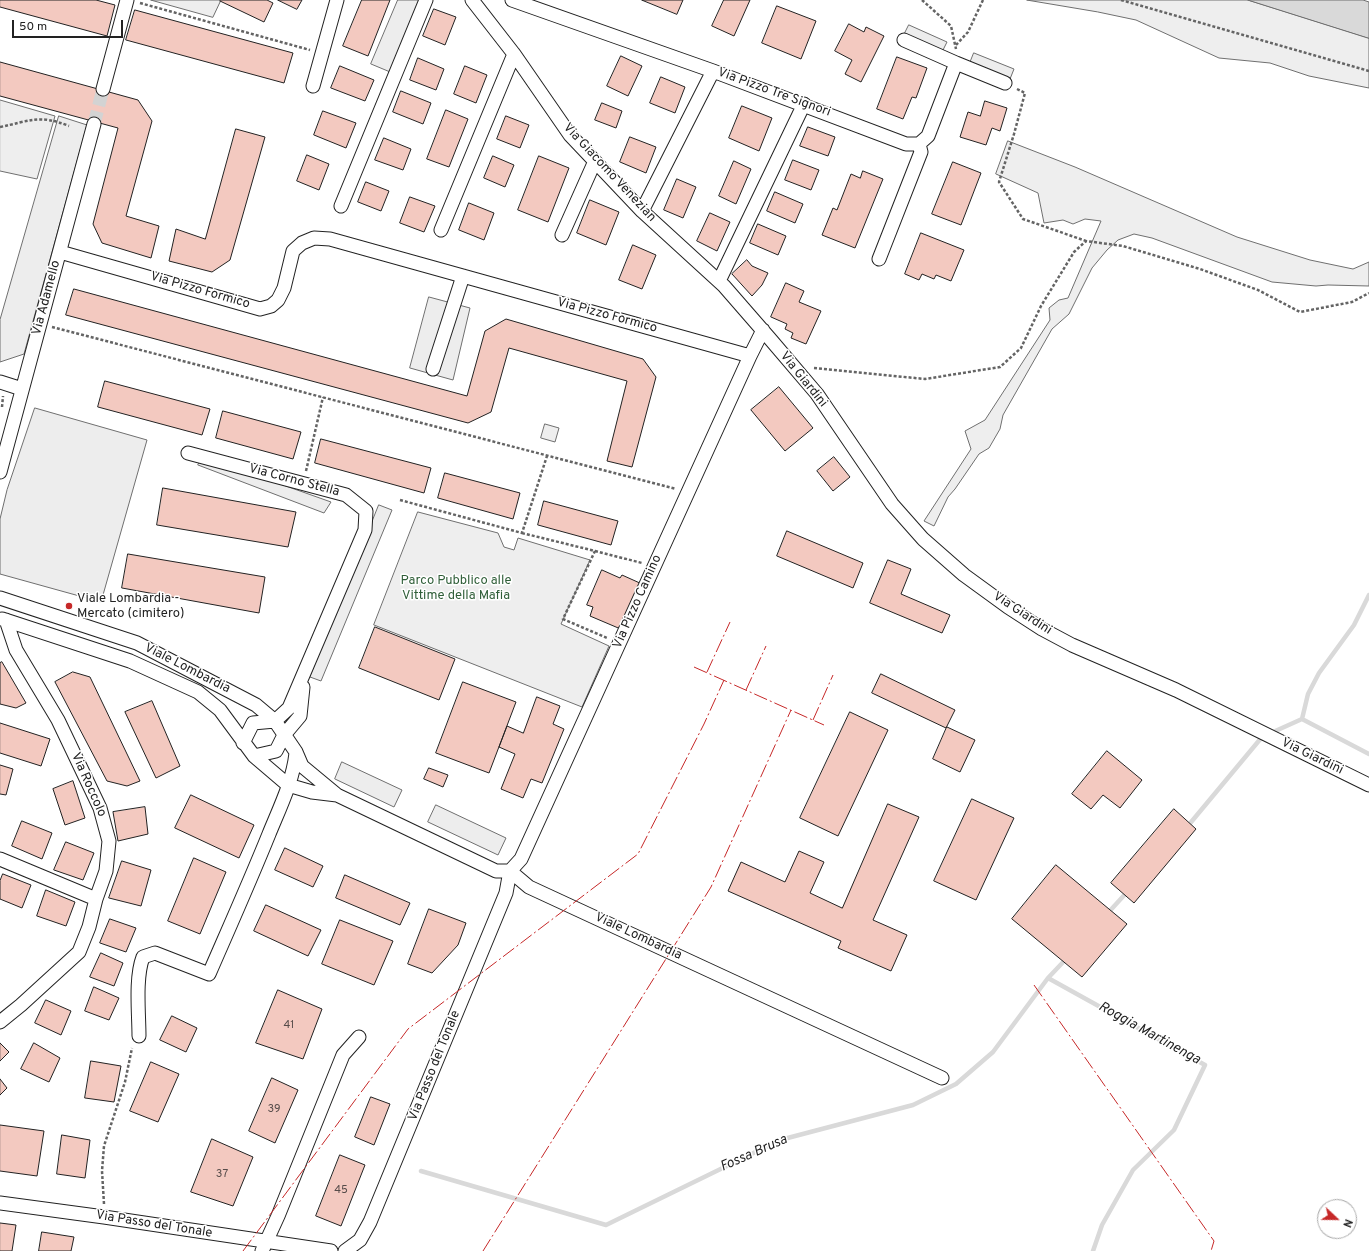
<!DOCTYPE html>
<html>
<head>
<meta charset="utf-8">
<style>
  body { margin:0 }
  #map { position:relative; width:1369px; height:1251px; overflow:hidden; background:#fff; font-family:Overpass,sans-serif }
  canvas { display:block }
  .north { position:absolute; left:1317px; top:1199px; width:40px; height:40px; box-sizing:border-box; background:#fff; border:1px solid #a7a7a7; border-radius:50%; rotate:112deg; font-size:11px; font-weight:700; line-height:16px; text-align:center; color:#222 }
  .north::after { content:''; display:block; margin:auto; width:14px; height:18px; background:#c62828; clip-path:polygon(50% 0,100% 100%,50% 72%,0 100%) }
  .scale { position:absolute; left:12px; top:20px; width:111px; height:18px; box-sizing:border-box; border:2px solid #222; border-top:0; padding-left:5px; font-size:12px; line-height:14px; white-space:nowrap; color:#222; -webkit-text-stroke:3px #fff; paint-order:stroke }
</style>
</head>
<body>
<div id="map">
<canvas width="1369" height="1251"></canvas>
<div class="north">N</div>
<div class="scale">50 m</div>
</div>
<script>
const g = document.querySelector('canvas').getContext('2d');
g.lineJoin = 'round';
function fillPath(path, color) {
  g.fillStyle = color;
  g.fill(path, 'evenodd');
}
function trace(path, color, width, dash) {
  g.strokeStyle = color;
  g.lineWidth = width;
  g.lineCap = dash ? 'butt' : 'round';
  g.setLineDash(dash || []);
  g.stroke(path);
}
function drawText(font, color, halo, rows, align = 'center') {
  g.font = font + ' Overpass,sans-serif';
  g.lineWidth = 3;
  g.setLineDash([]);
  g.textBaseline = 'middle';
  g.strokeStyle = halo;
  g.fillStyle = color;
  for (const [text, x, y, turn = 0] of rows) {
    g.save();
    g.translate(x, y);
    g.rotate((+turn || 0) * Math.PI / 180);
    g.textAlign = isNaN(turn) ? turn : align;
    if (halo) g.strokeText(text, 0, 0);
    g.fillText(text, 0, 0);
    g.restore();
  }
}
const green = new Path2D(`
  M151,0H221L213,17Z
  M1027,0H1248L1369,38V88L1309,76L1270,63L1219,58L1136,20L1098,12Z
  M0,100L55,116L37,179L0,171Z
  M1008,141L1075,167L1237,237L1310,260L1353,269L1369,262V286L1328,285L1316,286L1272,282L1152,238L1134,234L1118,240L1107,250L1092,268L1069,314L1052,329L1003,415L1000,429L989,448L979,454L955,489L948,497L934,526L924,521L971,449L965,431L985,420L1050,320L1049,308L1059,300L1068,298L1101,221L1085,219L1073,224L1063,220L1044,223L1038,193L996,174Z
  M545,424L559,428L555,442L541,438Z
  M418,512L498,533L504,547L514,550L518,538L590,560L561,624L609,646L582,707L374,625Z`);
const parking = new Path2D(`
  M398,0H426L395,74L371,64Z
  M909,25L947,42L942,52L904,35Z
  M974,53L1014,69L1010,79L970,63Z
  M59,116L87,125L24,354L0,362V320Z
  M429,297L470,308L453,380L410,368Z
  M35,408L147,440L101,602L0,574V519L7,490Z
  M204,457L331,502L324,513L198,465Z
  M379,505L392,510L321,681L310,677Z
  M342,762L402,790L394,807L335,779Z
  M436,805L506,838L498,855L428,822Z`);
const water = new Path2D(`
  M1248,0H1363L1369,2V38Z`);
const stream = new Path2D(`
  M1302,719L1308,694L1319,673L1354,625L1369,595
  M1187,827L1262,737L1302,719L1369,754
  M1107,914L1128,891
  M1048,978L1205,1065L1174,1130L1133,1170L1102,1225L1093,1251
  M421,1171L606,1225L780,1140L913,1105L956,1084L993,1052L1048,978L1067,958`);
const building = new Path2D(`
  M0,0H96L115,5L107,36L0,7Z
  M221,0H267L273,3L264,22L220,1Z
  M278,0H302L297,9Z
  M362,0H390L368,56L343,46Z
  M642,0H683L677,14Z
  M724,0H750L734,36L712,26Z
  M777,6L816,21L801,59L762,43Z
  M434,9L456,17L445,45L423,36Z
  M135,10L293,53L284,83L126,40Z
  M849,24L864,32L866,27L884,36L861,82L845,74L852,60L835,51Z
  M621,56L642,66L628,96L607,86Z
  M897,57L927,68L916,98L912,97L903,119L877,109Z
  M418,58L444,69L436,90L410,80Z
  M0,62L138,100L152,121L126,216L159,226L151,258L102,243L93,224L118,128L0,96Z
  M340,66L374,80L365,101L331,88Z
  M465,66L487,75L476,103L454,94Z
  M661,77L685,87L675,113L650,103Z
  M401,91L431,103L423,124L393,112Z
  M985,101L1007,108L1000,131L992,128L986,145L960,137L968,112L980,116Z
  M602,103L622,111L616,128L595,120Z
  M742,106L772,118L759,151L729,138Z
  M446,110L468,119L449,167L427,159Z
  M323,111L356,123L346,148L314,135Z
  M506,116L529,125L520,148L497,139Z
  M808,127L835,137L828,156L800,146Z
  M236,129L265,137L230,260L212,272L169,261L176,229L205,239Z
  M630,137L656,147L646,173L620,162Z
  M384,138L411,149L403,170L375,160Z
  M307,155L329,164L319,190L297,181Z
  M493,156L514,165L505,187L484,178Z
  M539,156L569,168L548,222L518,210Z
  M793,160L819,170L811,190L785,180Z
  M734,161L751,169L736,204L719,196Z
  M953,162L981,173L961,225L932,214Z
  M863,171L883,179L855,248L822,235L833,208L837,210L851,174L860,178Z
  M677,179L696,187L683,218L664,210Z
  M366,182L389,191L381,211L358,202Z
  M775,192L803,204L795,223L767,211Z
  M410,197L435,206L424,232L400,223Z
  M590,200L619,212L606,245L577,233Z
  M469,203L494,213L484,240L459,230Z
  M710,213L730,222L717,251L697,241Z
  M758,224L786,236L778,255L750,243Z
  M921,233L964,250L951,281L936,275L934,279L922,274L919,280L905,274Z
  M633,245L656,255L642,289L619,280Z
  M747,260L752,266L768,273L762,285L752,296L732,274Z
  M786,283L804,291L799,302L821,311L806,344L791,338L793,333L785,329L787,324L771,317Z
  M74,289L467,396L485,331L506,319L643,359L656,377L632,467L607,461L627,381L509,348L491,412L468,423L66,315Z
  M105,381L210,409L202,435L98,407Z
  M779,387L813,428L785,451L751,410Z
  M223,411L301,432L293,459L216,438Z
  M321,439L431,468L424,493L315,463Z
  M834,457L850,477L833,491L817,471Z
  M445,473L520,493L513,519L438,498Z
  M163,488L296,512L288,547L157,525Z
  M544,501L618,521L611,545L538,525Z
  M787,531L863,563L853,588L777,556Z
  M128,554L265,577L259,613L122,588Z
  M888,560L911,569L901,594L950,615L942,633L870,603Z
  M602,570L620,578L622,575L642,584L623,630L590,616L593,607L587,605Z
  M375,627L455,659L439,700L359,668Z
  M2,662L26,703L16,708L0,704V663Z
  M73,672L90,677L140,781L127,786L107,781L55,682Z
  M881,674L955,710L946,728L872,693Z
  M463,682L516,702L489,773L436,753Z
  M537,697L560,706L553,724L564,729L542,783L531,779L523,798L501,789L515,754L499,747L507,726L523,733Z
  M152,701L180,766L156,778L125,712Z
  M850,712L888,730L838,836L800,818Z
  M0,723L50,739L41,766L0,753Z
  M947,727L975,740L960,772L933,759Z
  M1107,751L1142,780L1120,808L1103,795L1091,809L1072,794Z
  M0,765L13,769L6,795L0,794Z
  M429,768L448,775L443,787L424,779Z
  M73,781L85,818L65,825L53,789Z
  M191,795L254,825L239,858L175,828Z
  M972,799L1014,818L976,900L934,881Z
  M888,804L919,817L873,920L907,935L891,971L838,948L841,941L728,891L741,862L785,882L799,851L824,862L810,893L842,908Z
  M145,807L148,834L118,841L113,812Z
  M1174,809L1196,829L1134,903L1111,883Z
  M22,821L52,833L42,859L12,846Z
  M66,842L94,853L83,880L54,870Z
  M285,848L323,866L313,887L275,870Z
  M194,858L226,872L200,934L168,921Z
  M122,861L151,870L141,906L109,898Z
  M1056,865L1127,924L1082,977L1012,919Z
  M3,874L31,885L22,908L0,899V881Z
  M345,875L410,903L400,925L336,898Z
  M46,890L75,902L66,926L37,916Z
  M266,905L321,930L308,956L254,931Z
  M429,909L466,923L458,945L432,973L408,964Z
  M110,919L136,928L126,952L100,943Z
  M340,920L393,941L374,985L322,964Z
  M101,953L123,963L114,986L90,977Z
  M94,987L119,998L109,1020L85,1011Z
  M278,990L322,1009L303,1059L256,1043Z
  M46,1000L71,1011L61,1035L35,1023Z
  M172,1016L197,1028L186,1052L160,1040Z
  M0,1043L9,1052L0,1061Z
  M34,1043L60,1058L49,1082L21,1069Z
  M91,1061L121,1066L114,1102L85,1098Z
  M151,1062L179,1074L158,1122L130,1111Z
  M272,1078L298,1090L275,1143L249,1131Z
  M0,1079L7,1088L0,1095Z
  M371,1097L390,1104L374,1145L355,1137Z
  M0,1125L44,1131L37,1176L0,1171Z
  M62,1135L90,1140L85,1178L57,1174Z
  M212,1139L253,1157L233,1206L191,1192Z
  M340,1155L365,1165L341,1226L316,1216Z
  M0,1223L16,1225L12,1251H0Z
  M42,1232L74,1237L71,1251H39Z`);
const minorTunnel = new Path2D(`
  M94,124L103,89`);
const path = new Path2D(`
  M922,0L951,26L956,49
  M1121,0L1369,71
  M140,3L310,50
  M956,45L968,32L983,0
  M1017,89L1025,93L1014,134L999,182L1023,219L1086,241
  M0,127C30,121 39,114 69,126
  M52,327L676,489
  M814,368L925,379L1000,367L1021,348L1041,306L1074,252L1086,241L1123,246L1200,269L1258,290L1300,312L1352,302L1369,293
  M2,407L3,396
  M306,471L323,397
  M400,500L522,533L547,456
  M522,533L595,551L563,619L607,638
  M595,551L642,563
  M104,1204L102,1171L104,1146L125,1082L132,1048`);
const minor = new Path2D(`
  M472,0L514,54L570,135L642,211L724,286L771,340L817,394L892,504L923,539L964,575L1008,607L1042,629L1072,645L1176,690L1369,785
  M512,0L713,71L906,144H919
  M904,40L956,63L928,136L919,144
  M956,63L1005,83
  M313,86L337,0
  M103,89L127,0
  M341,206L426,0
  M642,211L713,71
  M441,230L514,54
  M562,235L595,161
  M60,252L260,309L271,306L278,300L284,288L293,251L302,243L314,238L330,239L750,356
  M879,259L921,152L919,144
  M719,281L804,104
  M433,369L463,276
  M0,382L22,389
  M188,453L346,495L366,511L365,530L289,708L275,721L253,723L243,743
  M0,472L94,124
  M0,598L137,643L256,705L275,721L296,752L302,766L337,795L496,871H510L529,887L942,1078
  M2,619L130,661L198,692L220,710L254,756L288,785L312,792L337,795
  M254,756L276,751L284,735L300,716L303,687
  M0,859L96,899
  M0,1022L21,1005L79,952L89,927L96,899L106,871L109,841L100,808L58,720L16,650L6,620
  M139,1036C139,1014 135,978 143,957L155,953L209,974C229,928 250,881 269,834C280,807 293,781 296,753
  M0,1203L104,1217L331,1251
  M262,1251L278,1216L343,1055L359,1037
  M345,1251L360,1240L370,1222L506,893L510,871L521,859L750,356L763,330`);
const power = new Path2D(`
  M694,667L824,725
  M707,672L730,622
  M746,690L766,646
  M813,720L833,675
  M1034,985L1214,1241L1211,1251
  M243,1251L408,1029L638,854L704,724L724,680
  M483,1251L711,887L791,710`);
const markers = [
  [69,606,4,"#c62828"]
];
const numberNames = [
  ["41",289,1026],
  ["39",274,1110],
  ["37",222,1175],
  ["45",341,1191]
];
const streetNames = [
  ["Via Pizzo Tre Signori",774,93,20],
  ["Via Giacomo Venezian",609,173,47],
  ["Via Pizzo Formico",200,291,16],
  ["Via Adamello",47,298,-75],
  ["Via Pizzo Formico",607,316,15],
  ["Via Giardini",803,380,51],
  ["Via Corno Stella",294,481,15],
  ["Via Pizzo Camino",638,602,-66],
  ["Via Giardini",1022,614,33],
  ["Viale Lombardia",187,669,27],
  ["Via Giardini",1312,757,26],
  ["Via Roccolo",88,785,66],
  ["Viale Lombardia",638,937,25],
  ["Via Passo del Tonale",435,1066,-68],
  ["Via Passo del Tonale",154,1225,9]
];
const parkNames = [
  ["Parco Pubblico alle",456,581],
  ["Vittime della Mafia",456,596]
];
const poiNames = [
  ["Viale Lombardia -",77,599],
  ["Mercato (cimitero)",77,614]
];
const waterNames = [
  ["Roggia Martinenga",1149,1034,29],
  ["Fossa Brusa",754,1154,-24]
];
fillPath(green, '#eee');
trace(green, '#6f6f6f', 1);
fillPath(parking, '#ededed');
trace(parking, '#6f6f6f', 1);
fillPath(water, '#d9d9d9');
trace(water, '#6f6f6f', 1);
trace(stream, '#d9d9d9', 4.5);
fillPath(building, '#f3c9c0');
trace(building, '#222', 1);
trace(minorTunnel, '#d3d3d3', 13, [13, 6]);
trace(minor, '#222', 15);
trace(path, '#646464', 2.5, [3, 2]);
trace(minor, '#fff', 13);
trace(power, '#c62828', 1, [14, 3, 2, 3]);
for (const [x, y, r, color] of markers) {
  const dot = new Path2D();
  dot.arc(x, y, r, 0, 2 * Math.PI);
  g.fillStyle = color;
  g.fill(dot);
  trace(dot, '#fff', 1.5);
}
drawText('11px', '#564c4a', null, numberNames);
drawText('13px', '#222', '#fff', streetNames);
drawText('13px', '#2f5e38', '#fff', parkNames);
drawText('13px', '#222', '#fff', poiNames, 'left');
drawText('italic 14px', '#222', '#fff', waterNames);
</script>
</body>
</html>
